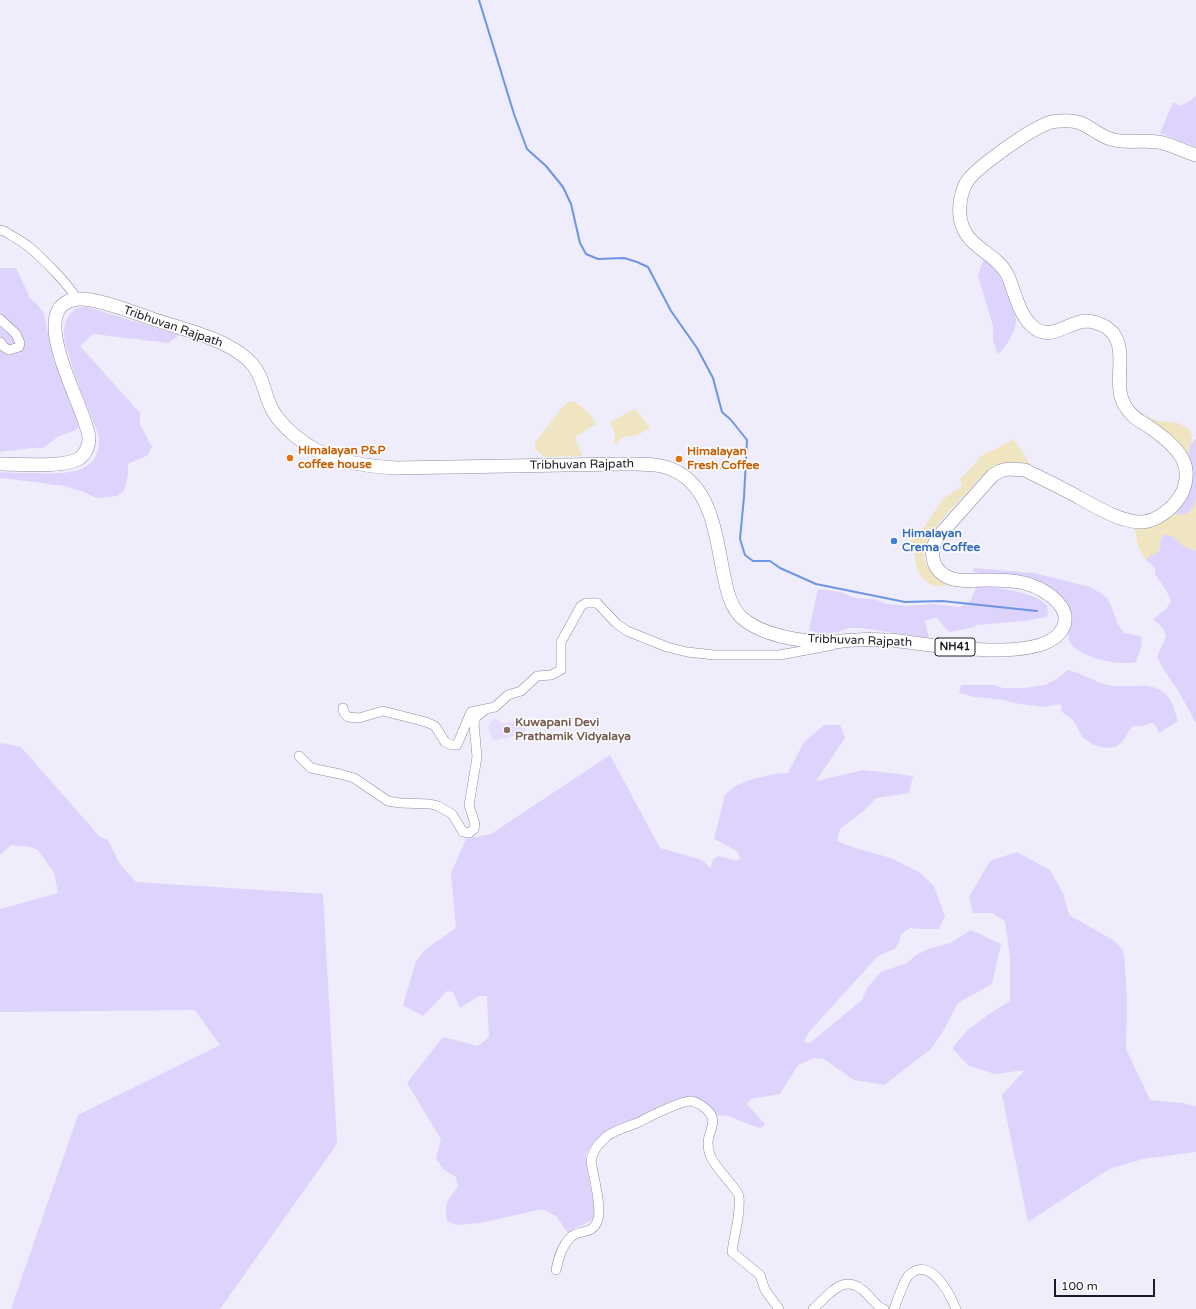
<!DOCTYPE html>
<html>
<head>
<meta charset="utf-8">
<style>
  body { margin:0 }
  #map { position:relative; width:1196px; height:1309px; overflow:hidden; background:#efecfb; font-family:"Varela Round",sans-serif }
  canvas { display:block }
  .scale { position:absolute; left:1054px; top:1279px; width:101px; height:18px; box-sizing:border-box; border:2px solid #1e1c25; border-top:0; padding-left:5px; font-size:12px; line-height:14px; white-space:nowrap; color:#1e1c25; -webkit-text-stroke:3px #fff; paint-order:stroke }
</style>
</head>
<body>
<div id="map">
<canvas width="1196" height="1309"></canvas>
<div class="scale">100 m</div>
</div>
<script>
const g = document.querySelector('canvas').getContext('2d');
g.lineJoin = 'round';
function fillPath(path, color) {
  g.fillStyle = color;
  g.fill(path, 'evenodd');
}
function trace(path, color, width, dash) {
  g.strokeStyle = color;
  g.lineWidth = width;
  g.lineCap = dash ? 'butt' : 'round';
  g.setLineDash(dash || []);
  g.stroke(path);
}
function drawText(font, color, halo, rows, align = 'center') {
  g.font = font + ' "Varela Round",sans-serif';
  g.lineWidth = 3;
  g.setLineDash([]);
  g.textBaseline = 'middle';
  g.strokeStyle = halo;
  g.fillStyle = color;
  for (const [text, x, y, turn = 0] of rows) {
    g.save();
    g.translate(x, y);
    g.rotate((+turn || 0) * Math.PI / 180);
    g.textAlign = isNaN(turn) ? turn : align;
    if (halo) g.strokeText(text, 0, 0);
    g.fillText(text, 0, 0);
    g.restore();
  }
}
const built = new Path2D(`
  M494,718L504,724L522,719L526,733L493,741L488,727Z`);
const green = new Path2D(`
  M1196,96V147L1160,133L1173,102L1180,106L1190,101Z
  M984,258C999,271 1016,301 1016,322C1015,333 1006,347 998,354L993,341V326L978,276Z
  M0,268H16L30,298L38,305L44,314L54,360L76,411L80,424L76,430L59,436L43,448H33L0,452Z
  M80,307H87L179,335L169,343L93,334L80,346L140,413V424L152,447L148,455L128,464V475L124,491L117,496L96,498L84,492L64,486L3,478L0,479V472C13,473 27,473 40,473C69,474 101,474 99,436C89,410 77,385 70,358C67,350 64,342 64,334C64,322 69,311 80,307Z
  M1196,439V499C1194,508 1191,512 1182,516L1175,514L1173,510L1189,456C1189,449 1189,443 1196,439Z
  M1164,534L1171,535L1185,547L1196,551V723L1177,689L1162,667L1157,657L1166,636L1163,628L1153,619L1166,609L1171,601L1166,590L1155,574V568L1146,560L1151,554L1159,551L1161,539Z
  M973,568L1034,573L1090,587L1102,594L1108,599L1112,608L1118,625L1124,633L1141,636L1142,644L1136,662C1120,666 1076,658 1069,640C1067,634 1070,629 1071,622C1073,611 1066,600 1058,593C1037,574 999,576 973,572Z
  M977,585C992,587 1037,592 1046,605C1049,609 1048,613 1047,617L1024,621L976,625L974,627L949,632L936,617L925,621L929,638L861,628H848L838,632L823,634L809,630L818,589L840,592L855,598L874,599L886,604L908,606L933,604L960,607L971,600Z
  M1068,670C1082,673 1094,682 1108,685C1129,690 1154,678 1169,698C1174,704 1175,714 1178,721L1159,733C1152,719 1154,723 1142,726C1139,727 1135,726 1132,726L1123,741L1116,747L1107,748L1094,745L1083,738L1073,720L1062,712L1061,704L1044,707L1014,703L1004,700L975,697L959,693L961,685H994L1003,688H1025L1045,685L1057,679Z
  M824,725H840L845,738L816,781L864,770L913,776L909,793L876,798L866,809L840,829L837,841L855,848L891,858L919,872L934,886L945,916L939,929H923L910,928L901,934L899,942L895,949L878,956L808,1033L804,1042L810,1043L862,1000L867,988L881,972L907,963L916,955L931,948L950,943L971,930L1001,944L992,984L958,1003L942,1033L931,1049L884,1085L854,1080L824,1059L814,1058L798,1065L780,1094L751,1099L747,1104L764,1123V1126L759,1128L728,1116L717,1115L702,1101L694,1099L607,1132L594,1142L586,1154L587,1170L596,1214C589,1226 577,1224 568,1233L556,1216L542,1209L480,1223L456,1225L447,1221C445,1202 446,1202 458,1187L456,1177L443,1169L436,1158L441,1139L407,1083L443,1037L478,1046L489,1037L487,996H479L460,1008L453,992L447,991L423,1016L403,1005L416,961L427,948L456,928L451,873L466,839L491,834L610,755L660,848L702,860L710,868L714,859L718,856L737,861L740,858L737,851L714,839L725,795L734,787L749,780L774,774L788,773L804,742Z
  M2,743L21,747L100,837L108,840L119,863L136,882L323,894L337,1144L220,1309H11L78,1115L220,1045L195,1010L0,1012V909L58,893L54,873L38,850L30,847L11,845L0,855V744Z
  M1017,852L1050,870L1063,893L1069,915L1113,940L1123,950L1125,965L1127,1001L1126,1049L1150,1100L1183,1103L1196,1106V1152L1143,1159L1109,1169L1028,1222L1002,1095L1025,1070L995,1074L969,1066L952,1048L968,1030L989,1014L1010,1001V958L1005,921L992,913H973L969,897L990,861Z`);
const sand = new Path2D(`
  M571,401C583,405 590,414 596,424L575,437L582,456L545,457L535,449V443L565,404Z
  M635,409L650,427C647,429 643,433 639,434C631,438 622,433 618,444L614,443L615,434L610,422Z
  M1144,414L1154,420L1178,423L1188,428L1191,434L1192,440L1189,447V468L1173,440Z
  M1014,439L1031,467C1022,465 1011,462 1001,464C985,468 972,488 960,500C946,515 912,546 929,569C932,572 934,576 938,578C943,581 952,583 958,585C951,585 944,586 938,586C919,584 914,564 915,549L909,545L916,533L919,534L943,499L955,490H957L962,485L960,479L963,475H965L980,457L989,451L990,452Z
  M1196,499V551L1185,547L1172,536L1164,534C1158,542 1161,548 1155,556L1151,554L1146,560C1137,551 1138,540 1134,529L1147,525L1173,510L1175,514C1188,517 1193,511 1196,499Z`);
const stream = new Path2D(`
  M479,0L514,114L527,149L546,166L563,187L571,204L580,243L586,254L598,259L624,258L637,262L648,267L671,311L697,348L713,378L722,412L731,420L747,440L744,497L740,539L745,555L753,561H770L780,568L816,584L905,602L942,601L1037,611`);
const minor = new Path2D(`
  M0,230L4,231C12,236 20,240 28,246C41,257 70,285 77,300
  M0,319L16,334L20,343L19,347L9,350L4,347L0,342
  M343,708L344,713L348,717L359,718L383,711L426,722L435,726L445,742L452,745H457L471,712L495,707L508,695L521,691L537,676L551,675L561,670V642L581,606L586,603H597L617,624L627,631L667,647L687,652L714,655H780L833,645
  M299,756L311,768L340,774L354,778L388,801L400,803L430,804L438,806L452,814L463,832L469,833L474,829L475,824L469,805L477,757L474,724L476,717L486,709
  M556,1270C558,1259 563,1244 571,1237C579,1229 593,1236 598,1219C602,1207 593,1175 591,1161C592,1151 599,1143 607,1136C616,1130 627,1127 637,1123C649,1117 679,1101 691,1101C697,1102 705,1107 709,1112C718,1122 708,1132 708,1143C708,1147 709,1152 710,1155C713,1166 739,1190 739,1197C741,1215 734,1234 732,1252L760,1275L765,1290L779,1309
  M813,1309C831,1293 845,1270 868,1295C873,1300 877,1307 884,1309
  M894,1309C897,1301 904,1280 909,1275C930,1255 950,1294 956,1309`);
const highway = new Path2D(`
  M0,464C19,464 65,468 80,458C86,453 89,446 89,438C88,411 20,303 79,299C97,298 132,312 150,318C175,327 203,333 226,345C236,350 245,356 252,364C264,377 264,396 273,411C278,420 286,428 294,435C323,460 359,466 396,468L620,464C634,464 648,463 661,466C712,477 715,535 724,576C727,590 730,606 741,617C762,636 802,642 830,642C839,642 847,640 856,640C867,639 879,640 890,640C925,643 1044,667 1063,628C1067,620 1065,610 1059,604C1051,594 1037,586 1024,583C1012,580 1000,580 987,580C976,580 964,582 953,579C933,573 928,555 937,538L993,475L1000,471L1008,469L1025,470C1039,477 1052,483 1065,490C1087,501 1118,523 1143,522C1156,521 1172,509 1179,498C1186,488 1189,472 1183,460C1176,446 1161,435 1148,426C1139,421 1131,416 1125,406C1112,384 1128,353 1113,333C1109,329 1104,325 1099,324C1095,322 1090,321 1086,321C1067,322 1050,343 1032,326C1018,313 1015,291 1007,274C997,255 973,249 964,230C957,216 959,197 966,183C975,168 1027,132 1044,125C1049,122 1055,121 1061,121C1088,118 1092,135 1114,140C1128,143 1144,140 1158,142C1171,144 1183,151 1196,155`);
const markers = [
  [290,458,4,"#e8710a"],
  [679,459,4,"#e8710a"],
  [894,541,4,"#3f7fe0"],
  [507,730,4,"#8d6e63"]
];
const shields = [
  [955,647,40]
];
const shieldNames = [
  ["NH41",955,647]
];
const streetNames = [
  ["Tribhuvan Rajpath",173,327,19],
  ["Tribhuvan Rajpath",582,465,-1],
  ["Tribhuvan Rajpath",860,641,2]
];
const foodNames = [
  ["Himalayan P&P",298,451],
  ["coffee house",298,465],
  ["Himalayan",687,452],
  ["Fresh Coffee",687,466]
];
const shopNames = [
  ["Himalayan",902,534],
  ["Crema Coffee",902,548]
];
const educationNames = [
  ["Kuwapani Devi",515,723],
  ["Prathamik Vidyalaya",515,737]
];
fillPath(built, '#e4ddfe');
fillPath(green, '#ddd3fc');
fillPath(sand, '#efe5c0');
trace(stream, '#6e95e3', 2);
trace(minor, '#918ca3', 10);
trace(highway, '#918ca3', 14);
trace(minor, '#fff', 9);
trace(highway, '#fff', 13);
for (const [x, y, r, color] of markers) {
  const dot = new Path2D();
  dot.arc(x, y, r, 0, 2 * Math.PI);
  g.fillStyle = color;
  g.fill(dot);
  trace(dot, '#fff', 1.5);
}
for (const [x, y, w] of shields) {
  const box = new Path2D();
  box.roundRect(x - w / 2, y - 9, w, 18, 3);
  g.fillStyle = '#fff';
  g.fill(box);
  trace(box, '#1e1c25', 1);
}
drawText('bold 11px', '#1e1c25', null, shieldNames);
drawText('12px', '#1e1c25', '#fff', streetNames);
drawText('bold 12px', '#c56008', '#fff', foodNames, 'left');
drawText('bold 12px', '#366cbe', '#fff', shopNames, 'left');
drawText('bold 12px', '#785e54', '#fff', educationNames, 'left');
</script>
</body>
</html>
